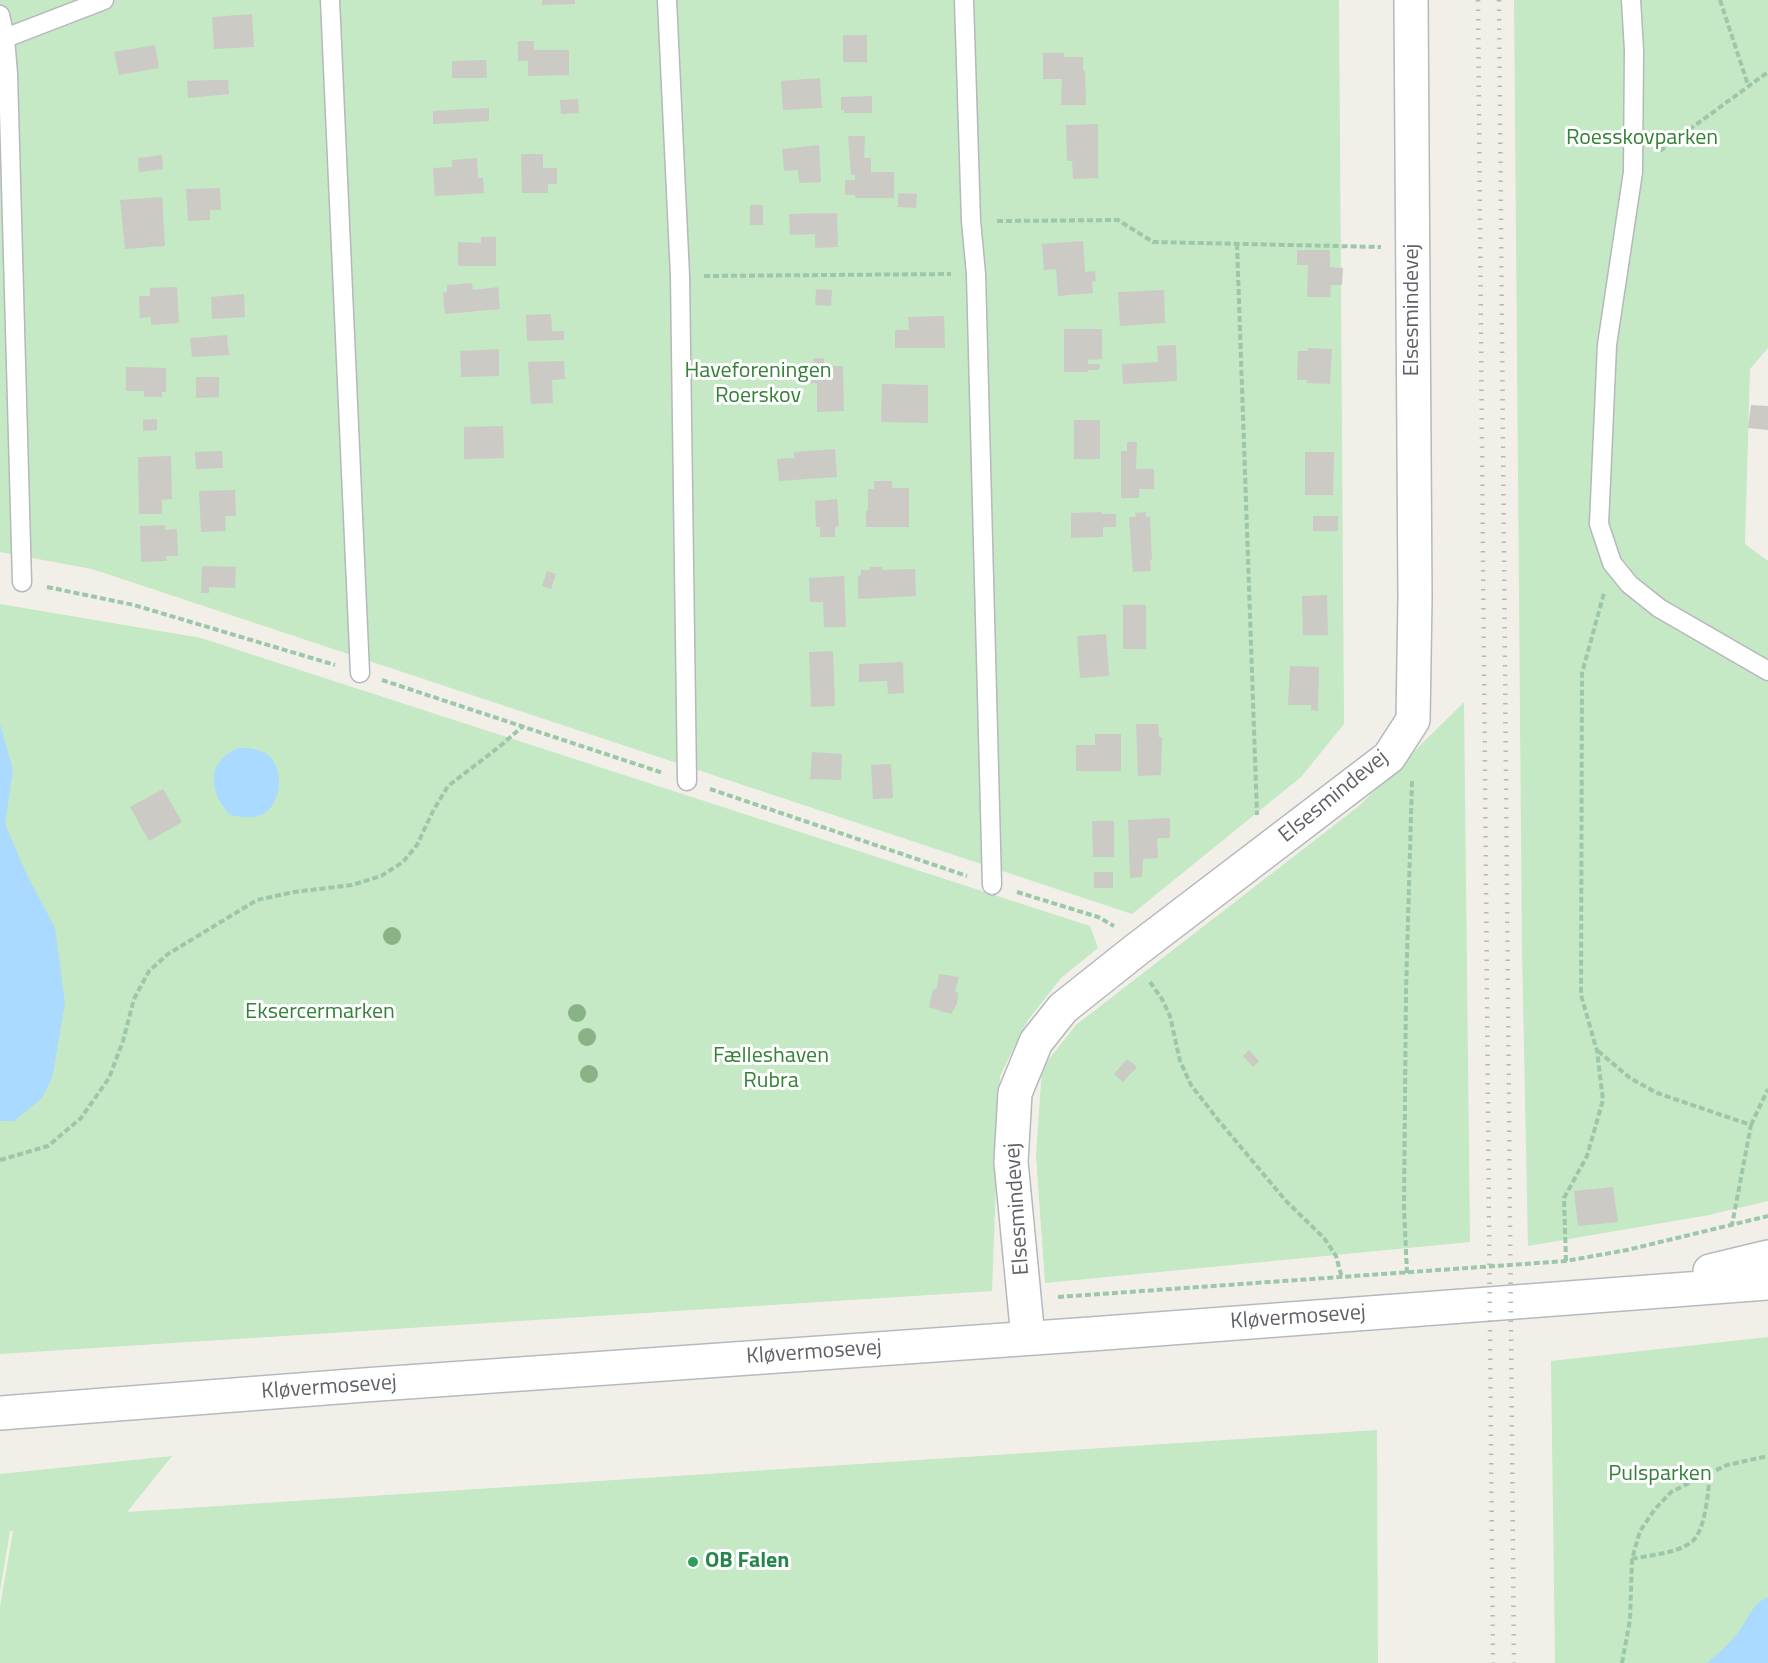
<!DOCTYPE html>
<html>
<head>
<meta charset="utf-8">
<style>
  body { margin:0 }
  canvas { display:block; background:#f1efe8 }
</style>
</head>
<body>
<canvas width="1768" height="1663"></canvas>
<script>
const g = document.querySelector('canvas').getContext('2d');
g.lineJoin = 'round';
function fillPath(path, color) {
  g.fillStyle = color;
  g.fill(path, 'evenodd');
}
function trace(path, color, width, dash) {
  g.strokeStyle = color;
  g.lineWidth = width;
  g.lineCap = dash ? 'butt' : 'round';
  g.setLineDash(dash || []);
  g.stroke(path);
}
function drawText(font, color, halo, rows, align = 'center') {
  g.font = font + ' "Titillium Web",sans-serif';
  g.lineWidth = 6;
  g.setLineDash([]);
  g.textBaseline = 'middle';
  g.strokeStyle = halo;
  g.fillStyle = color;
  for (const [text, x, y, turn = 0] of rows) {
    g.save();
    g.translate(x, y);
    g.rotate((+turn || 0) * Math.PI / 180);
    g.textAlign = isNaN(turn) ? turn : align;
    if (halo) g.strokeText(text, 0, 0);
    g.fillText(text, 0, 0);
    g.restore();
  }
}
const green = new Path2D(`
  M0,0H1339L1344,724L1301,777L1132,914L92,569L0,552Z
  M1514,0H1768V348L1750,369L1745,544L1768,561V1201L1709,1215L1528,1246L1522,950Z
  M0,604L201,638L1090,926L1098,948L1061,978L1028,1020L1000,1076L992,1291L0,1354Z
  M1464,702L1470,1242L1045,1283L1036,1156L1042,1068L1076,1025L1359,806Z
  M1768,1337V1663H1555L1551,1361Z
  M1377,1430L1378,1663H0V1606L13,1531H10L0,1591V1474L172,1456L127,1512Z`);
const water = new Path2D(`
  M0,724L13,770L5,824L27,875L55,928L65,1003L52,1079L41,1099L14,1121H0Z
  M238,748C248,748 256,748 265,753C287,766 283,813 254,817C247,818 237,816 230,815C209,792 205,762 238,748Z
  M1768,1597V1663H1707C1718,1654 1729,1644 1738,1633C1749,1619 1751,1604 1768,1597Z`);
const building = new Path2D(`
  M542,0H575V4L542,5Z
  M252,14L254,47L214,49L212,17Z
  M843,35H867V62H843Z
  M518,41H534V50H569V75L528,76V61H518Z
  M155,45L159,68L119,75L114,52Z
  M1043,53H1064V57H1083V71L1085,70L1086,105H1061L1062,79H1043Z
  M486,60L487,78H452V61Z
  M820,78L822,108L783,110L781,81Z
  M212,80H228L229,94L188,98L187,81Z
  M872,96V113H844V110H841V97Z
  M578,99L579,113L561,114L560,100Z
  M489,108V121L433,124V111Z
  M1098,124V178L1073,179L1072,161H1067L1066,125Z
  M848,136H865L864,158H871V172H894V198H855V195H845V180H855V175H851Z
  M819,145L821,182L799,183L798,170L784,171L782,149Z
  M521,154H543V168H557V184H548V193H522Z
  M162,155L163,169L139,172L138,158Z
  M477,158L478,178H483L484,193L435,196L433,168L452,167V160Z
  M220,188L221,210H210V220L188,221L186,189Z
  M898,193L917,194L916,208L898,207Z
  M162,197L165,246L125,249L120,200Z
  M750,205H763V225H750Z
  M837,213L838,247L815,248V234L790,235L789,214Z
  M481,237H496V266H458V242L481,243Z
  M1083,241L1085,272L1095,271L1096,281L1092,282L1093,293L1058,296L1056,269L1044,270L1042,244Z
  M1297,250H1330V267L1343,268L1342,285H1331L1330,297H1307L1308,265H1297Z
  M472,283L473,290L498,287L500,309L445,314L443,293L447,292V285Z
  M177,287L179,323L151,325V317L140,318L139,296H150V288Z
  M816,289L832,290L831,306L815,305Z
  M1164,290L1165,323L1120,326L1118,292Z
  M244,294L245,317L212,319L211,297Z
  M551,314L552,331H564V340L527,341L526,315Z
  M944,316L945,348H895V330H909L908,317Z
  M1064,329H1102V359L1088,360V364H1100L1099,370H1088V372H1064Z
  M227,335L229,355L192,357L190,338Z
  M1176,345L1177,381L1123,384L1122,364L1158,362L1157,346Z
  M1308,348L1332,349L1330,384L1307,383V380H1297L1298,351H1308Z
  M499,349V376L461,377L460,351Z
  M824,358V366H843L844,411L817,412V383H803L802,367L814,366L813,359Z
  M564,361L565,379L552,380L553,403L531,404L528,362Z
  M126,367L166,368V392H162V397H144V391H126Z
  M196,377H219V397L196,398Z
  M882,384L928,385V423L881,422Z
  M1751,405L1768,406V430L1748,428Z
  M157,419V430L143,431V420Z
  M1074,420H1100V459H1074Z
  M503,426L504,458L464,459V427Z
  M1127,442H1137L1136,469H1154V489H1139V498H1121V451H1127Z
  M835,449L837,477L779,481L777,459L794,458V452Z
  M222,451L223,468L196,469L195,452Z
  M1305,452H1334L1333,495H1305Z
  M171,456L172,499L162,500V514H139L138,457Z
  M874,481H892V488H909V527H866V511H868V489H874Z
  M235,490L236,516H225L226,531L201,532L199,491Z
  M837,499L839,526L835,527V537H820V527H816L815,501Z
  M1102,512V514H1116V527H1103V537L1071,538V513Z
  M1146,512V517L1150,516L1152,560H1150L1151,571L1133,572L1129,517H1136L1135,513Z
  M1313,516H1338V531H1313Z
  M165,525V530L177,529L178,556H166L167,561L141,562L140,526Z
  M202,566L236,567L235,588L209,587V593H201Z
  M870,567H882V570L915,569L916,596L858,599V576L861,575V570H870Z
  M547,571L556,574L551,589L542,586Z
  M844,576L846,627H824L823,602H810L809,578Z
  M1327,595L1328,635H1303L1302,596Z
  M1123,605H1146V649H1123Z
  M1106,634L1109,676L1080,678L1077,636Z
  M833,651L835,706L811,707L809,652Z
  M903,662L904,693L888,694L887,681L859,682V664Z
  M1290,666L1319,667L1318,711L1311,710V705H1288Z
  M1136,724H1158L1159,737H1162L1161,775L1138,776Z
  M1095,734H1121V771H1076V745H1095Z
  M812,752L842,754L841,780L810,779Z
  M891,764L893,798L873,799L871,765Z
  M163,789L182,822L149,841L130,807Z
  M1170,818V838H1157L1158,858L1143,859L1142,877L1130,878L1128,820Z
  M1092,821H1114V857H1093Z
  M1094,872H1113V888H1094Z
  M939,974L959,977L955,991L958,993L957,1004L951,1014L929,1007L933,989L937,988Z
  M1249,1050L1259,1061L1253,1067L1243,1056Z
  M1127,1059L1137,1067L1123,1082L1114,1074Z
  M1613,1187L1618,1222L1578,1226L1574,1191Z`);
const path = new Path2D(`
  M1720,0L1748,85
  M1660,151L1768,72
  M997,221L1118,220L1153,242L1381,247
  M1237,244L1257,815
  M704,276L951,274
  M47,587L134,605L335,665
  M382,680L663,773
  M710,789L967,876
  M1017,892L1098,917L1114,926
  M1150,982L1162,999L1170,1016L1180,1061L1191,1085L1219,1121L1286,1201L1324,1238L1336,1256L1342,1278
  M1598,1051L1630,1078L1657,1093L1751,1125L1732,1225
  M1751,1125L1768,1089
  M0,1160L48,1146L81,1118L109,1078L123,1041L134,999L149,971L168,954L257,900L294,892L352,885L381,876L403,862L417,845L433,811L448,786L499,747L522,727
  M1566,1261L1564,1198L1587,1156L1603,1100L1597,1051L1581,995L1582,673L1604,593
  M1407,1273L1404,1208L1406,991L1412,781
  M1058,1297L1566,1261L1627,1250L1768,1216
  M1632,1559C1650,1555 1674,1554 1690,1543C1706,1533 1708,1491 1710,1473
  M1622,1663L1630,1620L1632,1559L1640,1531L1655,1509L1671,1492L1710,1473L1727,1465L1768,1456`);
const lane = new Path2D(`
  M330,0L360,673
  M667,0L680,276L687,781
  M964,0L971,221L976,274L992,885
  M1631,0L1634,50L1633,172L1607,345L1599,524L1612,563L1629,584L1659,608L1768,671
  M0,15L5,38L8,74L22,582
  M0,40L104,0`);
const street = new Path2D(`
  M1028,1338L1011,1162L1015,1093L1036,1042L1063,1008L1136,950L1389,757L1413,720L1415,598L1411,0`);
const secondary = new Path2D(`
  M1710,1271L1768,1257
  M0,1413L364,1385L1091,1334L1768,1283`);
const rail = new Path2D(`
  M1478,0L1493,1663
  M1499,0L1514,1663`);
const trees = [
  [392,936],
  [577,1013],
  [587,1037],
  [589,1074]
];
const markers = [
  [693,1562,6,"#2e9e5b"]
];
const parkNames = [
  ["Roesskovparken",1642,139],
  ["Haveforeningen",758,372],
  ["Roerskov",758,397],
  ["Eksercermarken",320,1013],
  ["Fælleshaven",771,1057],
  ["Rubra",771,1082],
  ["Pulsparken",1660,1475]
];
const streetNames = [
  ["Elsesmindevej",1413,310,-90],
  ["Elsesmindevej",1334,797,-39],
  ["Elsesmindevej",1018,1209,-94],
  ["Kløvermosevej",1298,1318,-4],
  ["Kløvermosevej",814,1353,-4],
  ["Kløvermosevej",329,1388,-4]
];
const leisureNames = [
  ["OB Falen",705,1562]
];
fillPath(green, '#c5e8c5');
fillPath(water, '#aadaff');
fillPath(building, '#cccac5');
trace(lane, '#b5b8bc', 21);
trace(street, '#b5b8bc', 36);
trace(secondary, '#b6babf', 36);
trace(path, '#9cc7a9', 4, [6, 3]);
trace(lane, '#fff', 18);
trace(street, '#fff', 33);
trace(secondary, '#fff', 33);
trace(rail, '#b6b7b8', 4.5, [1.5, 8]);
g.fillStyle = '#89b387';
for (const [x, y] of trees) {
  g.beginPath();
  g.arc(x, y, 9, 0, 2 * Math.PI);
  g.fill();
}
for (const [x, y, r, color] of markers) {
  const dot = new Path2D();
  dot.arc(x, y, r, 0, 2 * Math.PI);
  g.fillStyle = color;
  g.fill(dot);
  trace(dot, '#fff', 2);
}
drawText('22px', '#348238', '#fff', parkNames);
drawText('22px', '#5f6368', '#fff', streetNames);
drawText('bold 22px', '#27864d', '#fff', leisureNames, 'left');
</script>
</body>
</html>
